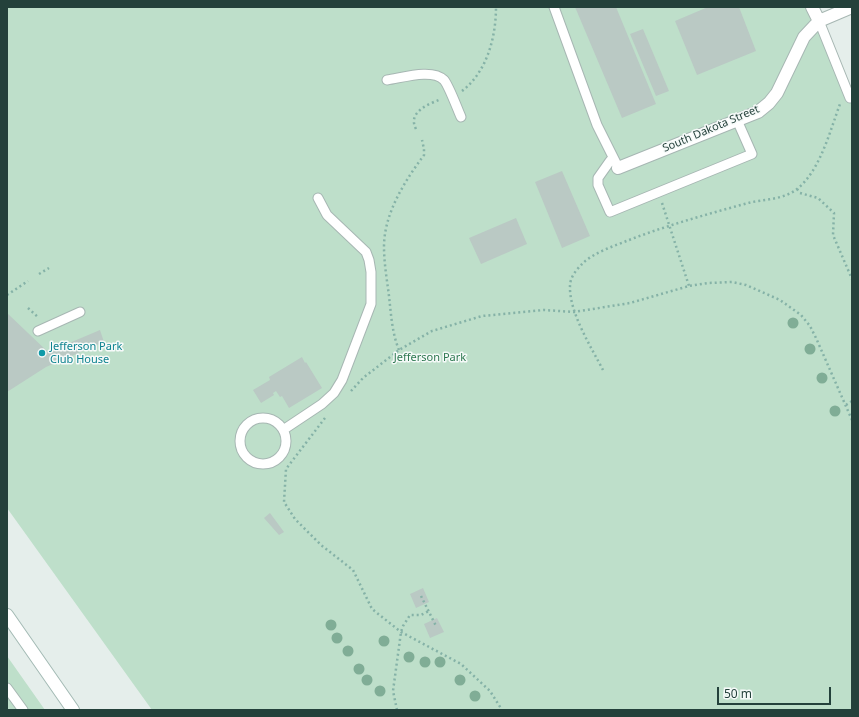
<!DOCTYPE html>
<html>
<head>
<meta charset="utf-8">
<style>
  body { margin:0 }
  #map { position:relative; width:859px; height:717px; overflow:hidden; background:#e5eeeb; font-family:"Noto Sans",sans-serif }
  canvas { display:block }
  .frame { position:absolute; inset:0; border:8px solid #24413b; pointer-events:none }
  .scale { position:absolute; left:717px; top:687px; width:114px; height:18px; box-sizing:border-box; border:2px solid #24413b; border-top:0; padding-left:5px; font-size:12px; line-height:14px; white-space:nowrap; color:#24413b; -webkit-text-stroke:3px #f6faf9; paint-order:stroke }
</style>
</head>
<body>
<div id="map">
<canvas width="859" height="717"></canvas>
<div class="frame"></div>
<div class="scale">50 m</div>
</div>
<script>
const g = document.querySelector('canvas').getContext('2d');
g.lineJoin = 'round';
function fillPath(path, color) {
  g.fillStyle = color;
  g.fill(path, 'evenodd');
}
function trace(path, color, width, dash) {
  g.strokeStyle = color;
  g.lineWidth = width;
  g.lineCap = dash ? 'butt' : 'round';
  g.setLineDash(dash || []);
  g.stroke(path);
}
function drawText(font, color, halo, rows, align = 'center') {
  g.font = font + ' "Noto Sans",sans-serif';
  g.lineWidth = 3;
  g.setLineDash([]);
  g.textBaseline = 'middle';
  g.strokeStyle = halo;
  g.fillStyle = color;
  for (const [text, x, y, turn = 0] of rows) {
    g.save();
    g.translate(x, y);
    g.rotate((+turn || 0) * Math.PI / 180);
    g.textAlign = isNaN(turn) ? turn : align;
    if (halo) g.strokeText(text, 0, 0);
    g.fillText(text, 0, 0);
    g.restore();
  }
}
const green = new Path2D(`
  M7,7H807L852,97V710H152L7,508Z
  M7,656L45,710H7Z`);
const building = new Path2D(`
  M575,7H616L656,104L622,118Z
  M708,7H739L756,51L697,75L675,21Z
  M643,29L669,91L656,96L630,34Z
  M562,171L590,236L562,248L535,182Z
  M516,218L527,244L481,264L469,238Z
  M7,313L48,352L100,330L104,342L46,367L7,392Z
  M302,357L305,363L306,362L322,388L289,408L282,396L280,397L276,391L273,393L274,395L261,403L253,390L270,380L269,377Z
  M270,513L284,532L279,535L264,518Z
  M423,588L429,602L416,608L410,594Z
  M437,618L444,632L430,638L424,624Z`);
const path = new Path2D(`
  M462,91C487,72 496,37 496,7
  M416,129C407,112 429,104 441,99
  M797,189L800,193L818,198L834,213L833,235L852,279
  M662,203L689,286
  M39,274L49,268
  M7,295L28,281
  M28,308L39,318
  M399,350C392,333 391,314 389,296C387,280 384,263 384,247C384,213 405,181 424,155V149L422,140
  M603,370C591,347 569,312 570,286C570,277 577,269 583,263C595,252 614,246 629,240C668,225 708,214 748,203C764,199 783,200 797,189C820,171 830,131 840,104
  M351,391L363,378L399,350L432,331L482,316L544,310L574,312L630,303L689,286L708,283L732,282L746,285L780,300L801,315L810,326L816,338L852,420
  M846,405L852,401
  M325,418L286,469L284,502L295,519L321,545L353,570L372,609L401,632L461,664L490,691L502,710
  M421,596L436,626
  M397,710L393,691L401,632L403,626L410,615H421L429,611`);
const service = new Path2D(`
  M554,7L597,125L617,165
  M819,21L850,98
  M387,80C402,78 432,68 444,80C449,86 457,108 461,117
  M610,161L598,178V185L610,212L752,154L737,120
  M38,331L80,312
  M240 441a23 23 0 1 1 46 0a23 23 0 1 1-46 0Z
  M283,430L322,404L334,393L342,380L371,304V272L369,260L366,252L327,215L318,198
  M7,688L23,710`);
const minor = new Path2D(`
  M812,7L819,21
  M618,168L758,112L769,103L777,93L804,37L819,21L852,7`);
const secondary = new Path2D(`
  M7,615L73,710`);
const trees = [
  [793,323],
  [810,349],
  [822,378],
  [835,411],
  [331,625],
  [337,638],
  [384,641],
  [348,651],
  [409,657],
  [425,662],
  [440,662],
  [359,669],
  [367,680],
  [460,680],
  [380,691],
  [475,696]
];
const markers = [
  [42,353,4,"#0f9aa8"]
];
const streetNames = [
  ["South Dakota Street",711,129,-23]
];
const cultureNames = [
  ["Jefferson Park",50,347],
  ["Club House",50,360]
];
const parkNames = [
  ["Jefferson Park",430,358]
];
fillPath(green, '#bedfca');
fillPath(building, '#bac9c4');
trace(service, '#a7b7b3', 11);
trace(minor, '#a7b7b3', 14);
trace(secondary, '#a3bab4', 14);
trace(path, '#85b2a7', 2.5, [2, 3]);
trace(service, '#fff', 9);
trace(minor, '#fff', 12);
trace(secondary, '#fff', 12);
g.fillStyle = '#80ad96';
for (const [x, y] of trees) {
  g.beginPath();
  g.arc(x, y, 5.5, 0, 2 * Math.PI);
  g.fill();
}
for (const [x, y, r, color] of markers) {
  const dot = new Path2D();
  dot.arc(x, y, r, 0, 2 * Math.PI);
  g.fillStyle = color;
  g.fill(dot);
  trace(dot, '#f6faf9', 1.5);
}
drawText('11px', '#24413b', '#f6faf9', streetNames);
drawText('11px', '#0d838f', '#f6faf9', cultureNames, 'left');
drawText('11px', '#2d7850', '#f6faf9', parkNames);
</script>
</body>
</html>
